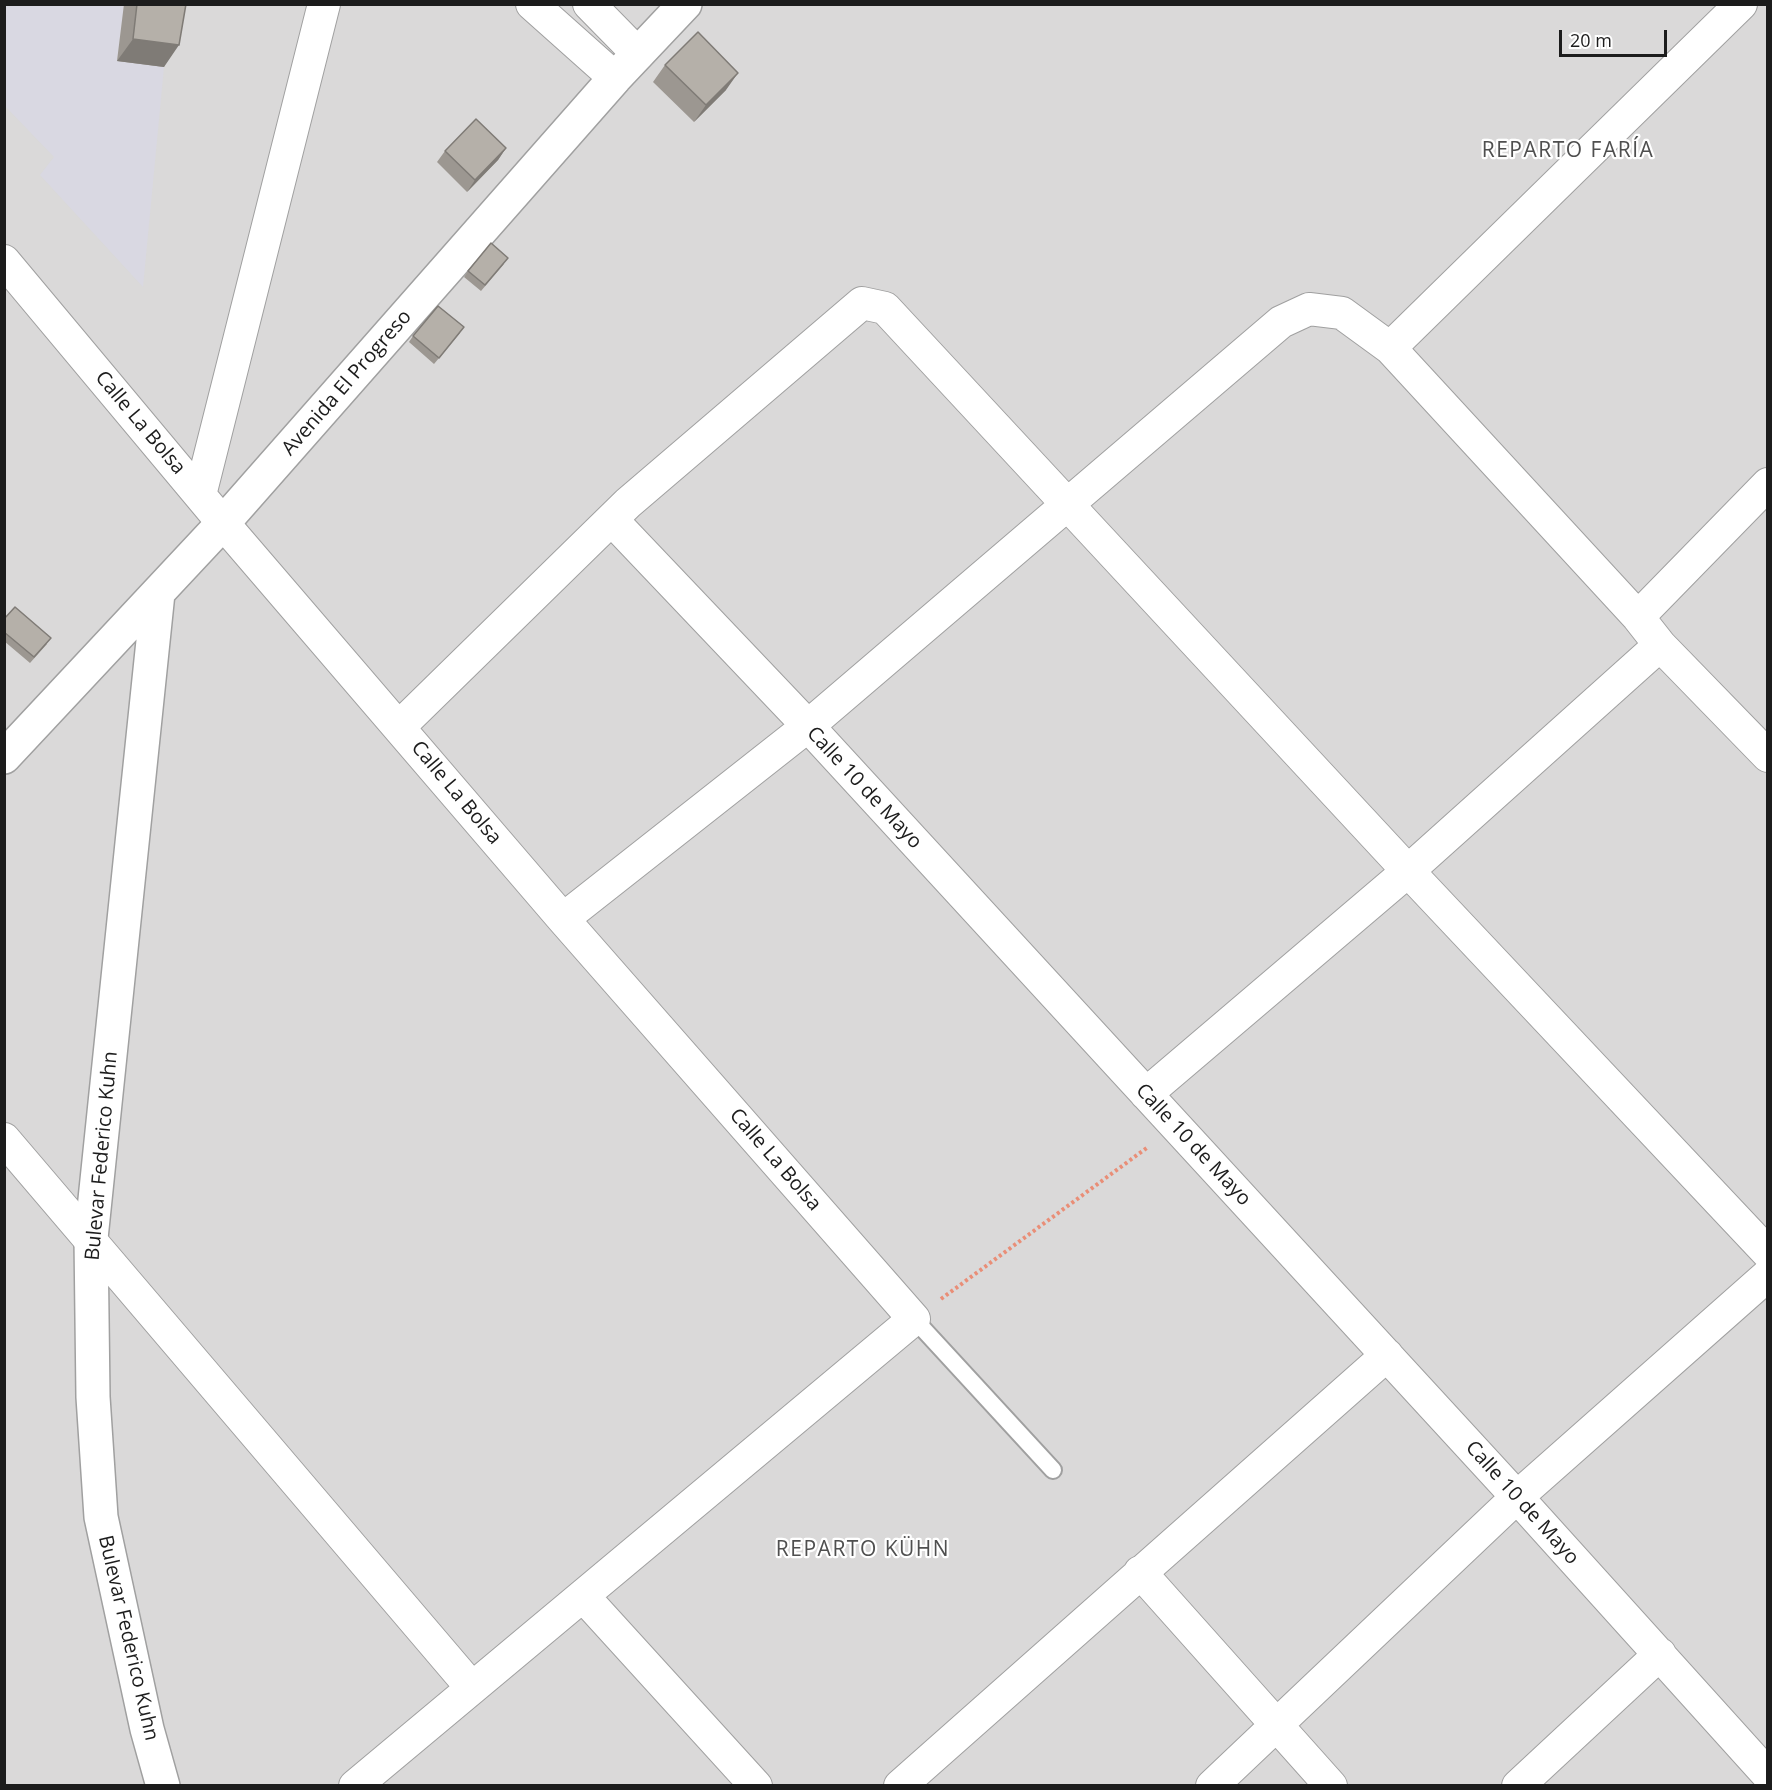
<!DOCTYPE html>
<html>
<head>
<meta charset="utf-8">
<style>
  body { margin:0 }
  #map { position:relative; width:1772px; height:1790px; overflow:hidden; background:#eceae3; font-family:"Open Sans",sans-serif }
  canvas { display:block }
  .frame { position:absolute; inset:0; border:6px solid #1c1c1c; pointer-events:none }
  .scale { position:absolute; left:1559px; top:30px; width:108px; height:27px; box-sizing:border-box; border:3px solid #1c1c1c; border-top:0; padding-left:8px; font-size:18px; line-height:21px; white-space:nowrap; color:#1c1c1c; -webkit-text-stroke:4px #fff; paint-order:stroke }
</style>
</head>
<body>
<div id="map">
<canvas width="1772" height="1790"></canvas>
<div class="frame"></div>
<div class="scale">20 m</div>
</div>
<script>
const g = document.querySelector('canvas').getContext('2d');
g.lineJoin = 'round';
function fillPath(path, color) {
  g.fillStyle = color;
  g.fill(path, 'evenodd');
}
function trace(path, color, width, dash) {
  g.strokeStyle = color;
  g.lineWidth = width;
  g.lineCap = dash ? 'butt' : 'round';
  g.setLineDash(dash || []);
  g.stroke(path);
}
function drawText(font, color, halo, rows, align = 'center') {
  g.font = font + ' "Open Sans",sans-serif';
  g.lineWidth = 4.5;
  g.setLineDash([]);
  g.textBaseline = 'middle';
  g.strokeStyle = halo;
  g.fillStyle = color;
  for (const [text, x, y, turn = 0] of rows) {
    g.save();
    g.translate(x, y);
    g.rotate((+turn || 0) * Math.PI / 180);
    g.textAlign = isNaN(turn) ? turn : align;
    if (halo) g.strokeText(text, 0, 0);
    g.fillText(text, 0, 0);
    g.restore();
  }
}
const residential = new Path2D(`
  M5,5H1767V1785H5Z`);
const plaza = new Path2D(`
  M5,5H124L117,61L164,67L143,287L40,175L54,157L5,106Z`);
const path = new Path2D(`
  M941,1299L1148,1147`);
const service = new Path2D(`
  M914,1319L1053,1470`);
const minor = new Path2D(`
  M532,4L615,78
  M589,4L638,54
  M4,261L223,523L563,919L914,1319L355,1786
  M1390,348L1741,4
  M200,495L324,4
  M613,521L808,726L1517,1497L1768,1775
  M1638,617L1768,484
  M400,726L628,503L862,303L885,308L1408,871L1768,1253
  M563,919L808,726L1281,322L1309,309L1342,313L1390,348L1638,617L1660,645L1768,756
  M1146,1094L1408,871L1660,645
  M4,1139L472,1688
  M1140,1572L1331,1786
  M584,1597L756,1786
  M900,1786L1387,1355
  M1212,1786L1517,1497L1768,1275
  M1518,1786L1660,1654`);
const tertiary = new Path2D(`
  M158,593L91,1238L93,1397L101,1517L147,1729L163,1786
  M4,757L223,523L615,78L685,4`);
const wall = new Path2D(`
  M124,4H186L164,67L117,61Z
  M665,65L726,90L694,122L653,82Z
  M506,148L498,160L467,192L437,162L445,151Z
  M504,264L481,291L464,277L468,271Z
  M460,333L434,364L409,342L413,336Z
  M4,619L47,644L30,663L4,641Z`);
const shadedWall = new Path2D(`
  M133,39L179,45L164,67L117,61Z
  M738,73L726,90L694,122L706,105Z
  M506,148L498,160L467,192L475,180Z`);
const building = new Path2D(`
  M137,4H186L179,45L133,39Z
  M698,32L738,73L706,105L665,65Z
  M476,119L506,148L475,180L445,151Z
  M491,243L508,258L485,285L468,271Z
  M438,306L464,327L439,358L413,336Z
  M15,607L51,638L34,657L4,632V619Z`);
const streetNames = [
  ["Avenida El Progreso",347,383,-49],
  ["Calle La Bolsa",140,423,50],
  ["Calle 10 de Mayo",864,788,47],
  ["Calle La Bolsa",456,793,50],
  ["Calle 10 de Mayo",1193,1145,47],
  ["Bulevar Federico Kuhn",102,1156,-85],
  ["Calle La Bolsa",775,1160,49],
  ["Calle 10 de Mayo",1522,1503,48],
  ["Bulevar Federico Kuhn",128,1638,77]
];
const neighbourhoodNames = [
  ["REPARTO FARÍA",1568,151],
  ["REPARTO KÜHN",863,1550]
];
fillPath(residential, '#dad9d9');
fillPath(plaza, '#d9d8e2');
trace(service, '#a0a0a0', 20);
trace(minor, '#a0a0a0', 34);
trace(tertiary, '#a0a0a0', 36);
trace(path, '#e98e77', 4, [3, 3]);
trace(service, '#fff', 16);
trace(minor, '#fff', 32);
trace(tertiary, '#fff', 33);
fillPath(wall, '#9c9791');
fillPath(shadedWall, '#7f7b76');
fillPath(building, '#b5b0a9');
trace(building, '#7f7b76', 1.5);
drawText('20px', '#1c1c1c', '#fff', streetNames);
g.letterSpacing = '1.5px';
drawText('21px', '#4f4f4f', '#fff', neighbourhoodNames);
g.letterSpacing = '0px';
</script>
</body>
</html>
